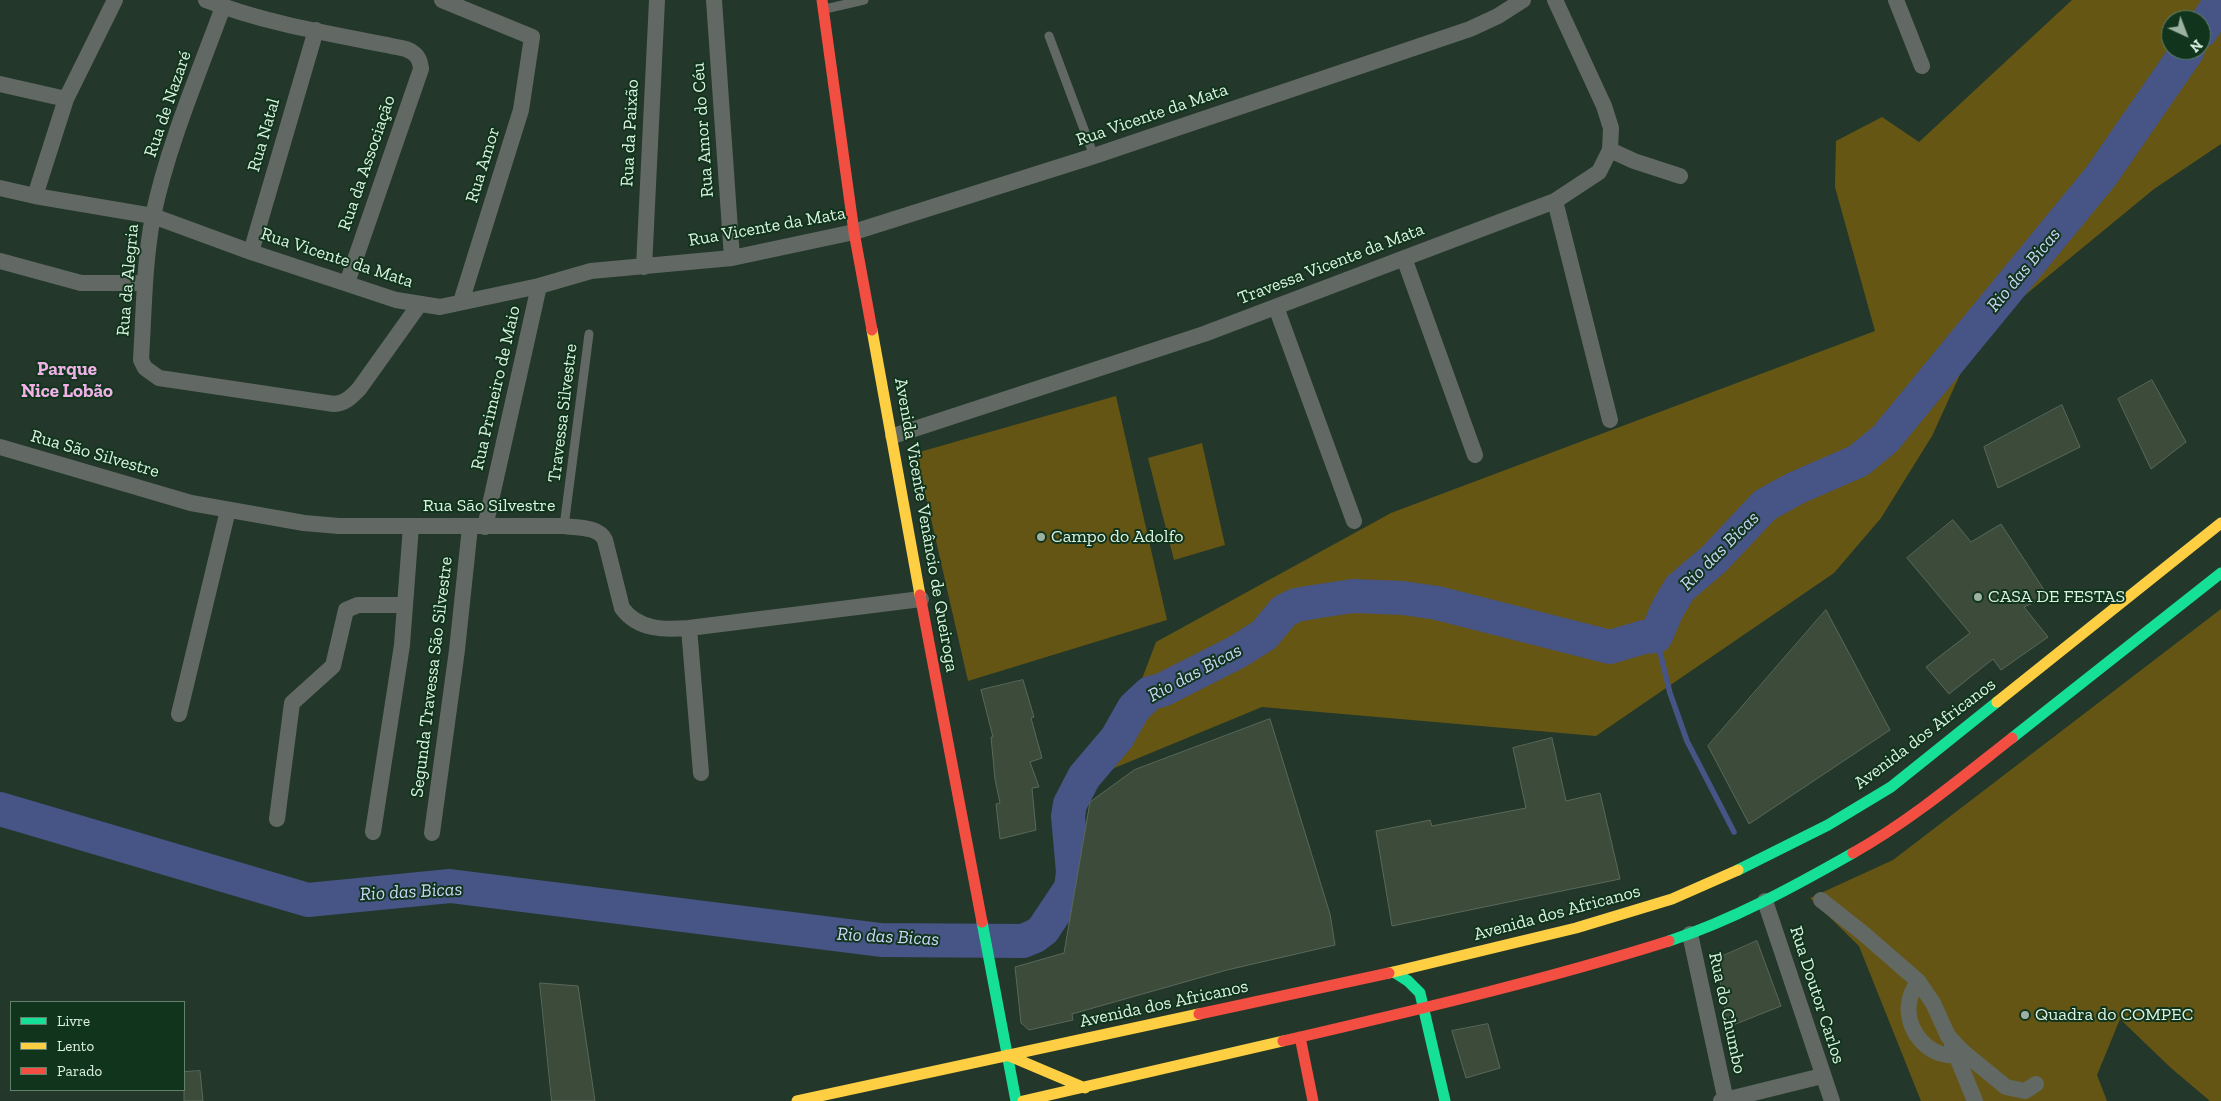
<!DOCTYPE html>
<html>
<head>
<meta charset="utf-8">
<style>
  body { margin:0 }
  #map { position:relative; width:2221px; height:1101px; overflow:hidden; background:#23382a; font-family:"Zilla Slab",serif }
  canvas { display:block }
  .legend { position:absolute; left:10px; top:1001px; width:175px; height:90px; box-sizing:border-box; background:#10351c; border:1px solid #62816b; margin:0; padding:6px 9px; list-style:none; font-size:15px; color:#ddf2e2 }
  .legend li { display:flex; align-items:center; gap:10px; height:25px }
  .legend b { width:25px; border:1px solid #62816b }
  .north { position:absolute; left:2161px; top:10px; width:50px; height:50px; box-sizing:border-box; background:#10351c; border:1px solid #62816b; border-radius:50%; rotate:137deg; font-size:14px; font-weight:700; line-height:20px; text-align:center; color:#ddf2e2 }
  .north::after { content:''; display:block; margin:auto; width:18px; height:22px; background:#9cb1a2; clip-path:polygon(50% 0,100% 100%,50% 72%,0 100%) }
</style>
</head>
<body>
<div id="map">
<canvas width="2221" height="1101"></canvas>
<ul class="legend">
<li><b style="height:6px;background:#16e098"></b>Livre</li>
<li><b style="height:6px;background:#ffcf43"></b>Lento</li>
<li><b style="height:6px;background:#f24e42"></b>Parado</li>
</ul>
<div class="north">N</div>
</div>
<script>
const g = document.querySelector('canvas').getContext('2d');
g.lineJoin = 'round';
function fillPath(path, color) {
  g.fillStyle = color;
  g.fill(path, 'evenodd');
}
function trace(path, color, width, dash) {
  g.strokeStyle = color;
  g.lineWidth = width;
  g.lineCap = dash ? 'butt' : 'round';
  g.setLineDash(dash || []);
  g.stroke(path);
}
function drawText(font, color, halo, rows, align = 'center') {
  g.font = font + ' "Zilla Slab",serif';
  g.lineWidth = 4;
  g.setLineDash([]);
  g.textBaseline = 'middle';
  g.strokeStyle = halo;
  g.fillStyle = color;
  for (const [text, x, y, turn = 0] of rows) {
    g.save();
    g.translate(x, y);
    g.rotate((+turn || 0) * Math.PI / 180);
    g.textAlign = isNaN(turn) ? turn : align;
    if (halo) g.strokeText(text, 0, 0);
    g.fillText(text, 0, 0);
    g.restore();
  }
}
const green = new Path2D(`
  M1116,396L1167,620L968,681L916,453Z
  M1202,443L1225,545L1174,560L1148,458Z
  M2221,609V1101H2210L2171,1068L2120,1019L2097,1075L2107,1101H1921L1859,946L1810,898L1893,860Z`);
const forest = new Path2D(`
  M2072,0H2221V144L2154,189L1979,333L1932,436L1881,518L1834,573L1596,736L1262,707L1107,771L1156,642L1391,513L1875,331L1835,187L1836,141L1882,117L1919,142ZM2171,20H2201V50H2171Z`);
const stream = new Path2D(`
  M1656,636L1670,693L1687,741L1734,832`);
const river = new Path2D(`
  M2201,31L2221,1
  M0,809L308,900L450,886L881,940L1023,941L1035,936L1043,930L1071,888L1073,872L1068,816L1070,804L1084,777L1117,738L1134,708L1150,693L1162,690L1237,652L1264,635L1284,611L1296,605L1313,602L1353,596L1403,598L1437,603L1610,647L1644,637L1656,636L1667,610L1680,588L1714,559L1765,505L1796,488L1858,461L1885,439L2101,176L2188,50`);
const building = new Path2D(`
  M2152,380L2186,442L2151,469L2118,399Z
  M2062,405L2080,447L1998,488L1984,447Z
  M1953,520L1971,542L2001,524L2048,596L2024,607L2048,637L2001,670L1993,659L1949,694L1926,667L1970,633L1907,558Z
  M1826,610L1890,730L1749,824L1708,746Z
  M1023,680L1034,717L1031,718L1042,758L1030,762L1039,787L1032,788L1036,830L1000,839L996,804L1000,803L995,779L991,737H993L981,690Z
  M1270,719L1330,914L1335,945L1227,970L1072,1014L1073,1020L1029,1030L1021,1023L1015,967L1064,953L1090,802L1134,770Z
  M1552,738L1566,801L1600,793L1620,879L1392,926L1376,831L1430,820L1432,826L1526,808L1513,748Z
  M1757,941L1781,1006L1728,1027L1716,959Z
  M540,983L578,986L595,1101H552Z
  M1488,1024L1500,1068L1466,1078L1452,1031Z
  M200,1071L203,1101H184V1072Z`);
const lane = new Path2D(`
  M825,9L864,0
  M1049,36L1094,156
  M564,526L589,334`);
const street = new Path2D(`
  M206,0C269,25 339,35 406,49C416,53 420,58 421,69L347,283
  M442,0L532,37L521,110L461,302
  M714,0L732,258
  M1896,0L1922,66
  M223,7C198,75 168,145 153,216C144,263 144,312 141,360L145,368L159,378L334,404C346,403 351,397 359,389L419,305
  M0,84L66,99
  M1610,150L1634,161L1680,176
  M0,188L35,196L153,216L251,252L396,300L440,307L539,286L591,271L732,258L854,232L1094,156L1470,29L1498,16L1523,0
  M35,196L66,99L115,0
  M1555,201L1610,420
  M251,252L316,30
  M1404,258L1475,455
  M0,261L81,283H145
  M644,267L657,0
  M1276,307L1354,521
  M893,436L1204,334L1555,201L1599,172L1610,150L1611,128L1604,106L1555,0
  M0,447L191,503L304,523L339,526H564C578,528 598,526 605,540L622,608C638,630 664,630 689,628L921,599
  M485,527L539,286
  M689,628L701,773
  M179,714L228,510
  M277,819L292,703L333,666L346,610L358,605H405
  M373,832L402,645L411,526
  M432,833L457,650L470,527
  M1821,900L1864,934L1918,981L1933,1003L1948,1036L1962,1051L2006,1087L2025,1091L2036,1084
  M1765,901L1832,1101
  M1690,934L1726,1101
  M1918,981C1914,988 1910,994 1909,1003C1905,1029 1928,1058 1955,1055
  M1952,1045L1975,1101
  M1721,1101L1822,1076`);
const fast = new Path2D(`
  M2012,738L2221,573
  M1738,870L1828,825L1891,787L1997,702
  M982,922L1016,1101
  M1669,941C1733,920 1795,886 1853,853
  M1394,972L1408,981L1420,993L1445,1101`);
const slow = new Path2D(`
  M872,330L920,595
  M1997,702L2221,523
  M1389,973L1576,928L1672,899L1738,870
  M1007,1055L1085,1088
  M797,1101L1199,1014
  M1023,1101L1283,1041`);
const jam = new Path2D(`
  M822,0L854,232L872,330
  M920,595L982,922
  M1853,853C1910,821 1961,778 2012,738
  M1199,1014L1389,973
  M1300,1037L1313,1101
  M1283,1041C1412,1011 1542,981 1669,941`);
const markers = [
  [1041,537,5,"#9cb1a2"],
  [1978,597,5,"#9cb1a2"],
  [2025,1015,5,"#9cb1a2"]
];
const streetNames = [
  ["Rua de Nazaré",168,104,-71],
  ["Rua Vicente da Mata",1152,115,-19],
  ["Rua Amor do Céu",703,130,-94],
  ["Rua da Paixão",630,133,-87],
  ["Rua Natal",264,135,-74],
  ["Rua da Associação",367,163,-71],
  ["Rua Amor",483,165,-73],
  ["Rua Vicente da Mata",767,227,-10],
  ["Rua Vicente da Mata",337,258,18],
  ["Travessa Vicente da Mata",1331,264,-21],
  ["Rua da Alegria",128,280,-85],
  ["Rua Primeiro de Maio",496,388,-77],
  ["Travessa Silvestre",563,413,-83],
  ["Rua São Silvestre",95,454,16],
  ["Rua São Silvestre",489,506],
  ["Avenida Vicente Venâncio de Queiroga",926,525,80],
  ["Segunda Travessa São Silvestre",432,677,-83],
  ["Avenida dos Africanos",1925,734,-37],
  ["Avenida dos Africanos",1557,913,-15],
  ["Rua Doutor Carlos",1817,995,72],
  ["Avenida dos Africanos",1164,1004,-12],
  ["Rua do Chumbo",1727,1013,78]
];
const poiNames = [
  ["Campo do Adolfo",1051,537],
  ["CASA DE FESTAS",1988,597],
  ["Quadra do COMPEC",2035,1015]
];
const waterNames = [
  ["Rio das Bicas",2024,270,-50],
  ["Rio das Bicas",1720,551,-45],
  ["Rio das Bicas",1195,673,-28],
  ["Rio das Bicas",411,892,-3],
  ["Rio das Bicas",888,937,3]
];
const neighbourhoodNames = [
  ["Parque",67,370],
  ["Nice Lobão",67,392]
];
fillPath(green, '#655514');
fillPath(forest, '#665614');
trace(stream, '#465486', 5.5);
trace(river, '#465486', 34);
fillPath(building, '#3c4b3a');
trace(building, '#5a685a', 1);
trace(lane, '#626964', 9);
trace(street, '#626964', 16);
trace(fast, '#16e098', 11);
trace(slow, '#ffcf43', 11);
trace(jam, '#f24e42', 11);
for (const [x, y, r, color] of markers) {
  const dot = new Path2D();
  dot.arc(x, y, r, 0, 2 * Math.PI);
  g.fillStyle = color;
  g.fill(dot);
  trace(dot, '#10351c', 2);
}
drawText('18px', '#ddf2e2', '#10351c', streetNames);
drawText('18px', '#ddf2e2', '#10351c', poiNames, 'left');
drawText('italic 19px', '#cad4f6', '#10351c', waterNames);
drawText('bold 19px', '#f0b1e7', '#10351c', neighbourhoodNames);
</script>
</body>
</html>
